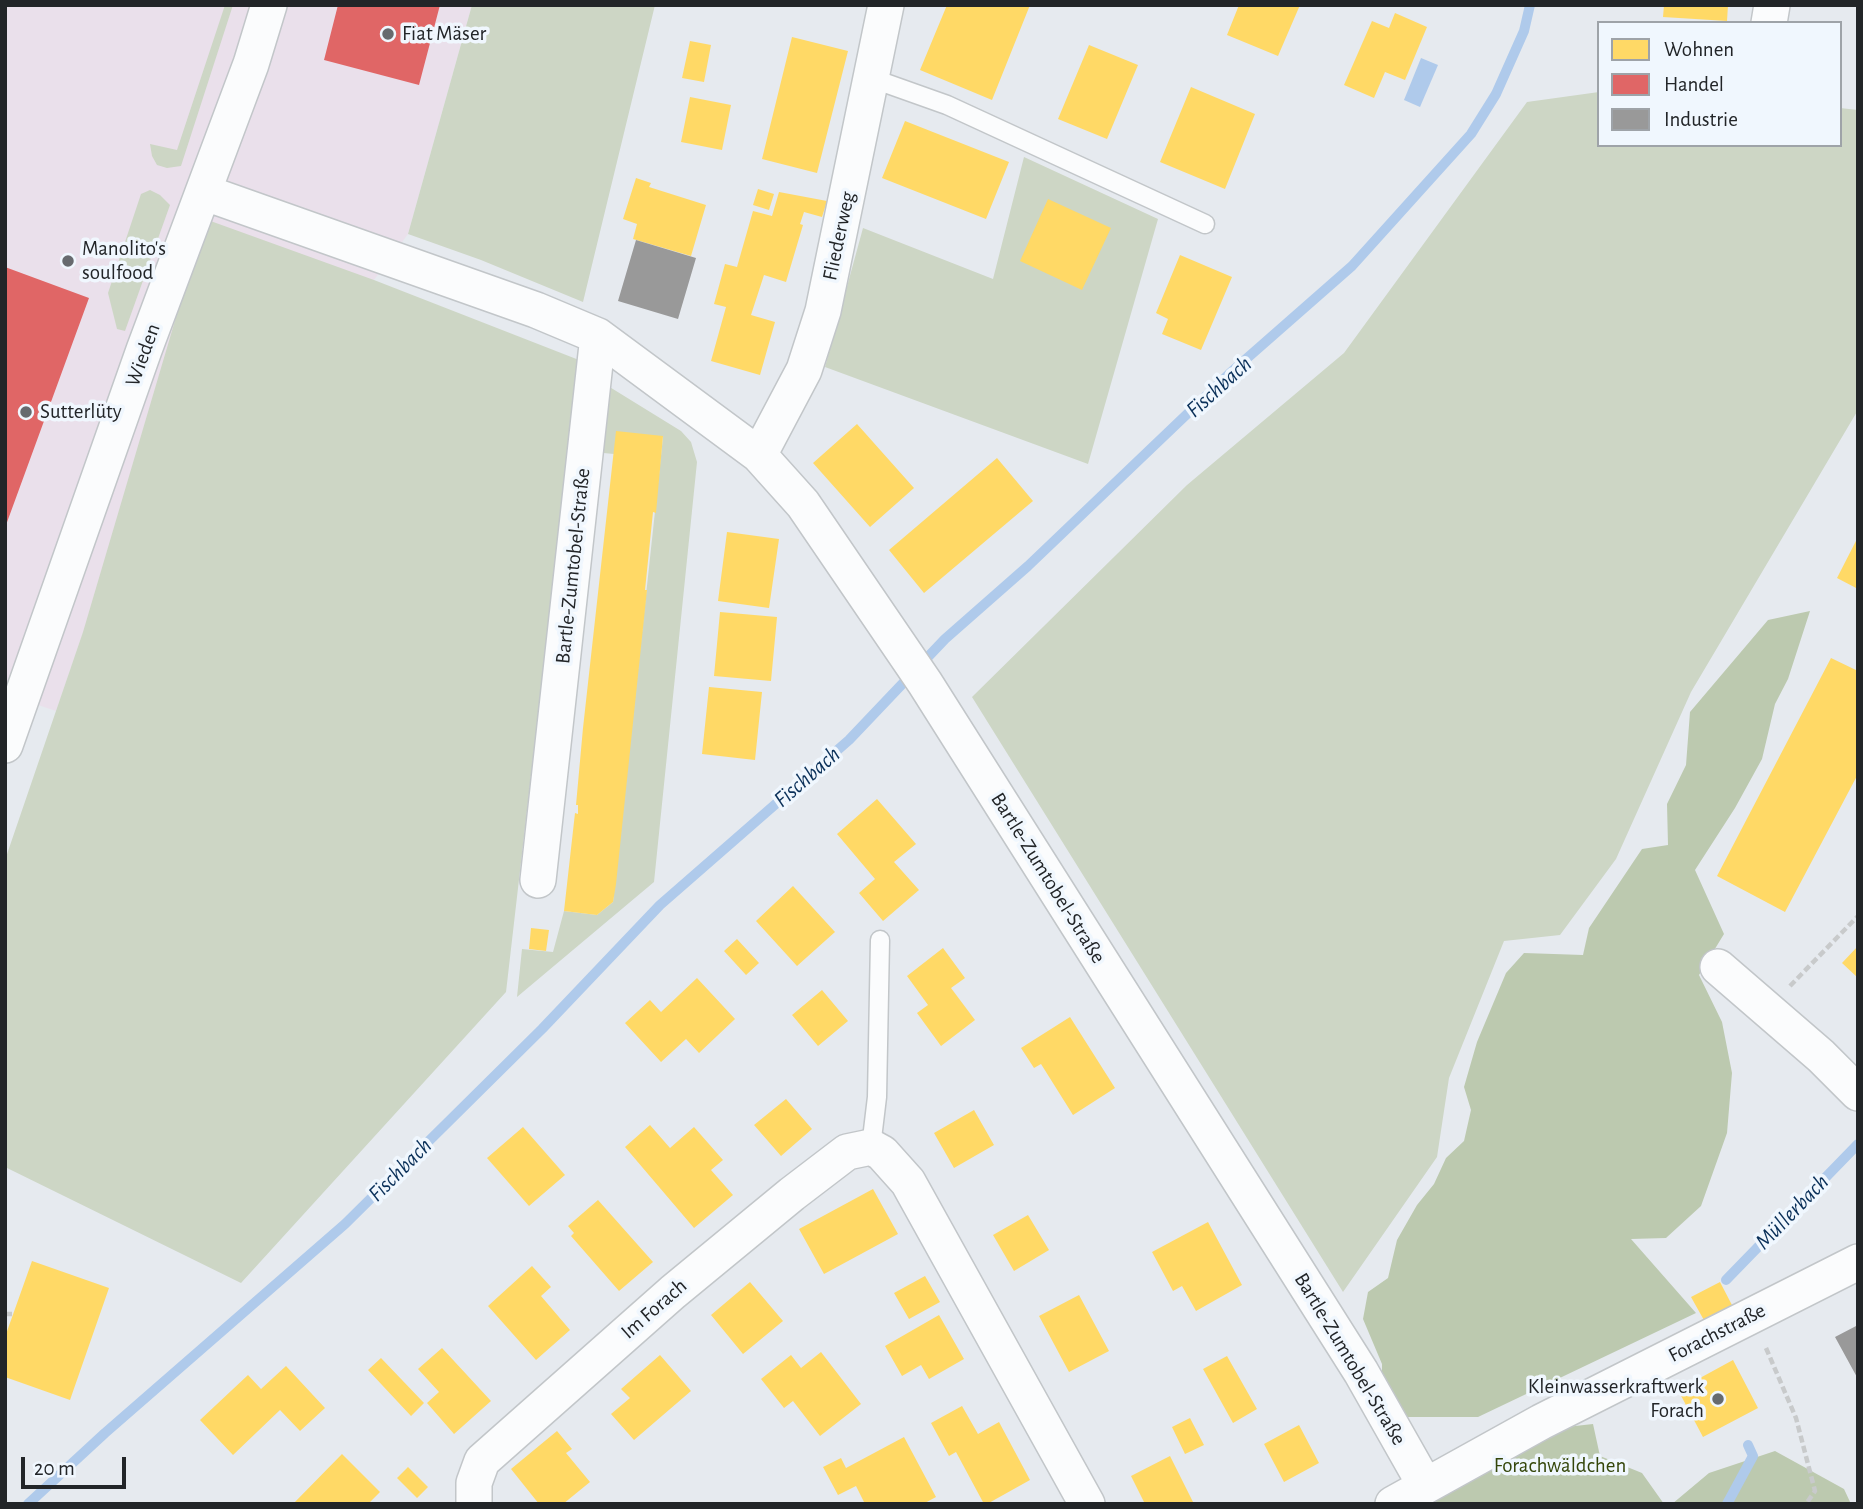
<!DOCTYPE html>
<html>
<head>
<meta charset="utf-8">
<style>
  body { margin:0 }
  #map { position:relative; width:1863px; height:1509px; overflow:hidden; background:#e6eaef; font-family:"Alegreya Sans",sans-serif }
  canvas { display:block }
  .frame { position:absolute; inset:0; border:7px solid #222528; pointer-events:none }
  .legend { position:absolute; left:1597px; top:21px; width:245px; height:126px; box-sizing:border-box; background:#f0f7fe; border:2px solid #9ea3a8; margin:0; padding:9px 12px; list-style:none; font-size:21px; color:#222528 }
  .legend li { display:flex; align-items:center; gap:14px; height:35px }
  .legend b { width:35px; border:2px solid #9ea3a8 }
  .scale { position:absolute; left:21px; top:1457px; width:105px; height:32px; box-sizing:border-box; border:4px solid #222528; border-top:0; padding-left:9px; font-size:21px; line-height:24px; white-space:nowrap; color:#222528; -webkit-text-stroke:5px #f0f7fe; paint-order:stroke }
</style>
</head>
<body>
<div id="map">
<canvas width="1863" height="1509"></canvas>
<div class="frame"></div>
<ul class="legend">
<li><b style="height:19px;background:#ffd966"></b>Wohnen</li>
<li><b style="height:19px;background:#e06666"></b>Handel</li>
<li><b style="height:19px;background:#999"></b>Industrie</li>
</ul>
<div class="scale">20 m</div>
</div>
<script>
const g = document.querySelector('canvas').getContext('2d');
g.lineJoin = 'round';
function fillPath(path, color) {
  g.fillStyle = color;
  g.fill(path, 'evenodd');
}
function trace(path, color, width, dash) {
  g.strokeStyle = color;
  g.lineWidth = width;
  g.lineCap = dash ? 'butt' : 'round';
  g.setLineDash(dash || []);
  g.stroke(path);
}
function drawText(font, color, halo, rows, align = 'center') {
  g.font = font + ' "Alegreya Sans",sans-serif';
  g.lineWidth = 7;
  g.setLineDash([]);
  g.textBaseline = 'middle';
  g.strokeStyle = halo;
  g.fillStyle = color;
  for (const [text, x, y, turn = 0] of rows) {
    g.save();
    g.translate(x, y);
    g.rotate((+turn || 0) * Math.PI / 180);
    g.textAlign = isNaN(turn) ? turn : align;
    if (halo) g.strokeText(text, 0, 0);
    g.fillText(text, 0, 0);
    g.restore();
  }
}
const commercial = new Path2D(`
  M5,5H472L408,234L374,280L83,633L56,711L5,694Z`);
const green = new Path2D(`
  M225,5H233L181,166L167,168L157,165L152,156L150,144L177,150Z
  M472,5H655L583,302L481,260L408,234Z
  M1599,92V145H1840V108L1858,110V410L1691,692L1616,859L1560,935L1504,941L1449,1078L1437,1157L1343,1292L972,697L1187,485L1344,353L1527,102Z
  M1024,157L1158,219L1088,464L825,367L863,228L993,279Z
  M150,190L160,195L170,205L125,331L117,329L108,293L141,194Z
  M205,219L374,280L579,360L506,992L241,1283L5,1167V860L83,632Z
  M608,386L681,431L691,442L697,462L654,882L517,997L522,949L553,952L564,911L597,915L613,902L663,437L614,454L593,452Z`);
const forest = new Path2D(`
  M1810,611L1788,679L1775,704L1762,759L1735,808L1695,870L1724,934L1699,975L1722,1022L1732,1073L1727,1133L1701,1206L1666,1238L1631,1239L1696,1313L1478,1417H1403L1382,1386V1364L1363,1319L1368,1292L1388,1278L1397,1240L1417,1205L1434,1184L1446,1158L1464,1141L1471,1110L1464,1087L1477,1042L1506,973L1524,953L1583,955L1589,928L1642,849L1668,845L1667,804L1686,765L1690,712L1768,620Z
  M1593,1424L1600,1456L1642,1473L1664,1504H1431L1530,1431Z
  M1775,1451L1844,1489L1851,1504H1672L1709,1473Z`);
const water = new Path2D(`
  M1421,58L1438,65L1420,107L1404,100Z`);
const homes = new Path2D(`
  M947,5H1030L992,100L920,70Z
  M1239,5H1300L1278,56L1227,35Z
  M1664,5H1728L1727,21L1663,17Z
  M1395,13L1427,27L1405,80L1385,72L1374,98L1344,85L1372,21L1389,28Z
  M792,37L848,51L817,173L762,159Z
  M690,41L711,45L704,82L682,78Z
  M1089,45L1138,65L1107,139L1058,119Z
  M1191,87L1255,114L1225,189L1160,162Z
  M690,97L731,105L722,150L681,142Z
  M905,121L1009,162L986,219L882,178Z
  M636,178L651,183L649,187L706,205L691,256L633,239L637,224L623,219Z
  M758,189L774,194L769,210L753,205Z
  M779,192L827,201L822,217L804,212L800,224L803,225L786,282L764,275L751,315L775,322L760,375L711,361L726,307L714,304L725,264L737,267L753,211L772,216Z
  M1048,199L1111,228L1082,290L1020,261Z
  M1180,255L1232,277L1201,350L1162,334L1168,319L1156,313Z
  M857,424L914,488L870,527L813,463Z
  M616,431L663,436L656,513L653,512L645,590H647L616,884L613,902L597,915L564,911L575,813L578,814V805H576L583,728Z
  M997,458L1033,501L924,593L889,550Z
  M727,532L779,539L769,608L718,601Z
  M1858,537V589L1837,578Z
  M720,612L777,617L771,681L714,676Z
  M1831,658L1858,671V774L1785,912L1717,876Z
  M709,687L762,692L755,760L702,754Z
  M877,799L916,844L894,862L919,890L883,921L859,893L875,879L837,834Z
  M793,886L835,932L797,966L756,921Z
  M531,928L549,930L546,951L529,949Z
  M737,939L759,963L746,975L724,951Z
  M1858,946V978L1842,963Z
  M943,948L965,978L951,988L975,1020L941,1046L917,1013L928,1005L907,976Z
  M697,978L735,1019L699,1053L686,1039L661,1062L625,1023L650,1000L661,1012Z
  M822,990L848,1021L818,1046L792,1015Z
  M1070,1017L1115,1088L1073,1115L1041,1064L1034,1068L1021,1048Z
  M786,1099L812,1129L781,1156L754,1125Z
  M974,1110L994,1145L954,1168L934,1133Z
  M650,1125L670,1148L694,1127L723,1160L711,1170L733,1195L694,1228L625,1147Z
  M523,1127L565,1175L529,1206L487,1158Z
  M873,1189L898,1234L824,1274L799,1229Z
  M598,1200L653,1262L619,1291L571,1236L574,1233L568,1226Z
  M1028,1215L1049,1250L1014,1271L993,1235Z
  M1208,1222L1242,1285L1196,1311L1182,1286L1173,1291L1152,1252Z
  M32,1261L109,1288L70,1400L5,1377V1337Z
  M532,1266L551,1287L541,1296L570,1330L536,1360L488,1306Z
  M925,1276L940,1302L909,1319L894,1293Z
  M750,1282L783,1321L743,1354L711,1315Z
  M1720,1282L1733,1307L1705,1322L1691,1297Z
  M1079,1295L1109,1351L1069,1372L1039,1316Z
  M939,1315L964,1359L929,1379L921,1365L902,1376L885,1346Z
  M442,1348L491,1401L454,1434L427,1403L439,1392L418,1369Z
  M821,1352L861,1404L820,1436L793,1401L784,1408L761,1379L791,1355L801,1368Z
  M660,1355L691,1391L634,1440L611,1414L630,1398L621,1389Z
  M1227,1356L1257,1409L1233,1423L1203,1369Z
  M381,1358L424,1403L411,1416L368,1370Z
  M1733,1360L1758,1408L1703,1437L1678,1390Z
  M286,1366L325,1408L300,1431L280,1410L233,1455L200,1420L248,1375L261,1389Z
  M962,1406L978,1434L999,1422L1030,1480L987,1504H984L956,1452L949,1456L931,1423Z
  M1190,1418L1204,1445L1185,1454L1172,1427Z
  M1299,1425L1319,1463L1284,1482L1264,1444Z
  M557,1431L572,1449L566,1453L590,1482L563,1504H539L511,1469Z
  M904,1437L936,1497L923,1504H865L856,1486L838,1495L823,1467L841,1458L846,1468Z
  M342,1454L380,1492L368,1504H293Z
  M1170,1456L1194,1504H1145L1131,1476Z
  M408,1467L428,1487L417,1498L397,1478Z`);
const shops = new Path2D(`
  M338,5H440L419,85L324,60Z
  M5,267L89,298L6,525H5Z`);
const industry = new Path2D(`
  M636,240L696,258L678,319L618,301Z
  M1858,1325V1379L1835,1337Z`);
const stream = new Path2D(`
  M1726,1280L1858,1144
  M28,1504L105,1433L345,1224L542,1029L660,905L849,740L945,639L1028,566L1229,374L1352,266L1471,134L1496,94L1524,31L1530,5
  M1727,1504L1753,1456L1748,1445`);
const path = new Path2D(`
  M1790,986L1858,916
  M5,1314H13
  M1766,1348L1796,1418L1815,1491L1806,1504`);
const service = new Path2D(`
  M871,78L947,105L1205,224
  M871,1147L877,1097L880,940`);
const minor = new Path2D(`
  M1769,23L1772,5
  M203,192L536,310L598,336L759,455L803,504L925,683L1361,1372L1425,1485
  M759,455L804,370L823,311L886,5
  M5,745L144,350L251,64L269,5
  M538,880L598,336
  M1718,967L1821,1056L1858,1093
  M474,1504V1483L482,1461L673,1292L792,1194L847,1152L871,1147L882,1153L908,1182L1087,1504
  M1393,1504L1541,1422L1858,1262`);
const markers = [
  [388,34,7,"#676a6e"],
  [68,261,7,"#676a6e"],
  [26,412,7,"#676a6e"],
  [1718,1399,7,"#676a6e"]
];
const poiNames = [
  ["Fiat Mäser",402,34],
  ["Manolito's",82,249],
  ["soulfood",82,273],
  ["Sutterlüty",40,412],
  ["Kleinwasserkraftwerk",1704,1387,"right"],
  ["Forach",1704,1411,"right"]
];
const streetNames = [
  ["Fliederweg",839,236,-78],
  ["Wieden",143,355,-70],
  ["Bartle-Zumtobel-Straße",573,566,-84],
  ["Bartle-Zumtobel-Straße",1048,878,58],
  ["Im Forach",654,1309,-41],
  ["Forachstraße",1717,1333,-27],
  ["Bartle-Zumtobel-Straße",1350,1359,59]
];
const parkNames = [
  ["Forachwäldchen",1560,1466]
];
const waterNames = [
  ["Fischbach",1219,387,-42],
  ["Fischbach",807,777,-41],
  ["Fischbach",400,1170,-45],
  ["Müllerbach",1792,1212,-46]
];
fillPath(commercial, '#eae0eb');
fillPath(green, '#cdd6c5');
fillPath(forest, '#bcc9af');
fillPath(water, '#afcaeb');
fillPath(homes, '#ffd966');
fillPath(shops, '#e06666');
fillPath(industry, '#999');
trace(stream, '#afcaeb', 10);
trace(service, '#c2c6c9', 21);
trace(minor, '#c2c6c9', 38);
trace(path, '#c8cacb', 4.5, [7, 3.5]);
trace(service, '#fbfcfd', 18);
trace(minor, '#fbfcfd', 35);
for (const [x, y, r, color] of markers) {
  const dot = new Path2D();
  dot.arc(x, y, r, 0, 2 * Math.PI);
  g.fillStyle = color;
  g.fill(dot);
  trace(dot, '#f0f7fe', 2.5);
}
drawText('21px', '#222528', '#f0f7fe', poiNames, 'left');
drawText('21px', '#222528', '#f0f7fe', streetNames);
drawText('21px', '#34460a', '#f0f7fe', parkNames);
drawText('italic 23px', '#0a3059', '#f0f7fe', waterNames);
</script>
</body>
</html>
